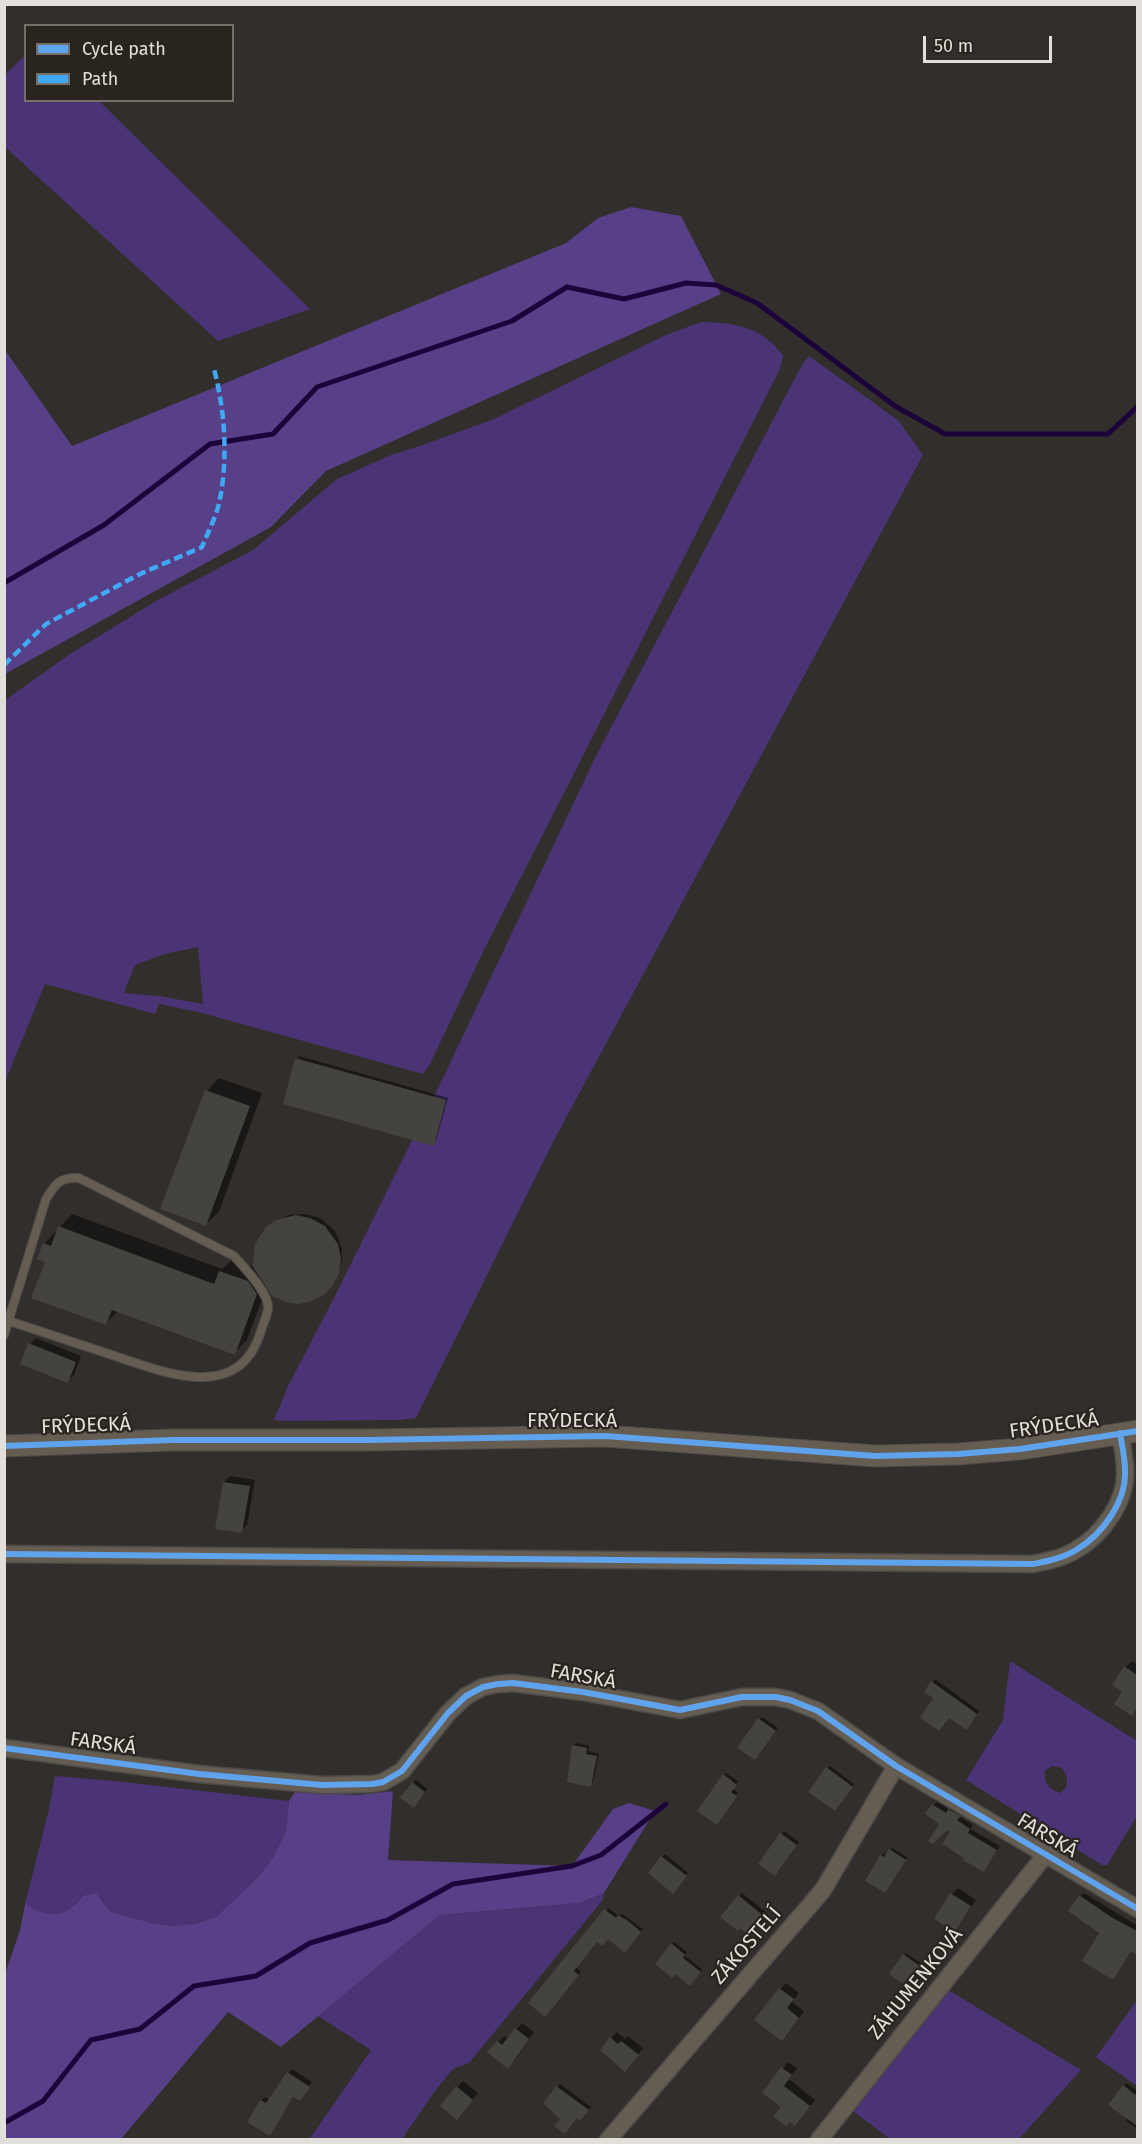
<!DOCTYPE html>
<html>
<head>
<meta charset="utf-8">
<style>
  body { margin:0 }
  #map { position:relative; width:1142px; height:2144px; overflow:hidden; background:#312e2b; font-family:"Fira Sans",sans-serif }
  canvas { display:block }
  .frame { position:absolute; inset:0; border:6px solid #e2dfda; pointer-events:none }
  .legend { position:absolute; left:24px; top:24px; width:210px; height:78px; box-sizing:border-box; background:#2a241e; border:2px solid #746f69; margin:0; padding:8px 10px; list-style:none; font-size:18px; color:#e2dfda }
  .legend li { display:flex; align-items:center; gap:12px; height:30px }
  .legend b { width:30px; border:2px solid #746f69 }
  .scale { position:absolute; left:923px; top:36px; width:129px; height:27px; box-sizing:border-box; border:3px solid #e2dfda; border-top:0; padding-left:8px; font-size:18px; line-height:21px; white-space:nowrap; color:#e2dfda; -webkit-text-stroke:4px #2a241e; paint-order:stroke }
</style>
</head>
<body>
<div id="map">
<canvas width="1142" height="2144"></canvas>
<div class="frame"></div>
<ul class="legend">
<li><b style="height:8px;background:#60a3ed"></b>Cycle path</li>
<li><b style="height:8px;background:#3fa9f5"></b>Path</li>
</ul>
<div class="scale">50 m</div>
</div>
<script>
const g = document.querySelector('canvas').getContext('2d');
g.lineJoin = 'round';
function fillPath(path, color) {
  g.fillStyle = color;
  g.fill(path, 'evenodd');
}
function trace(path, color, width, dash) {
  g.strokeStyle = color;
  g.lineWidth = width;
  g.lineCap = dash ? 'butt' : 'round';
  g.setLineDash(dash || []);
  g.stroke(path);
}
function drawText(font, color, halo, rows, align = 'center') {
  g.font = font + ' "Fira Sans",sans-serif';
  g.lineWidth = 4.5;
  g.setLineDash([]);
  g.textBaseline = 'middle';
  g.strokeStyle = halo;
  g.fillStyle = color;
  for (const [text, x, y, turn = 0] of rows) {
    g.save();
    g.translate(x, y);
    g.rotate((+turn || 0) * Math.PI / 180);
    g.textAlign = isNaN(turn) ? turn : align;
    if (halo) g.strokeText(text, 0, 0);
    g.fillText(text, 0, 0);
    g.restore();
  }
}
const green = new Path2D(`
  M25,55L26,100L99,101L310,309L218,341L5,147V75Z
  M701,322C732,322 764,327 783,356L780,369L485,948L430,1064L423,1074L198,1012L159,1004L155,1014L45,984L5,1082V700L70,654L156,601L253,550L337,479L391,455L420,446L494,419L666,335ZM198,947L203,1004L159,996L124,993L135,965L165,954Z
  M809,356L899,421L923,455L553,1142L416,1418L400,1420L286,1421L274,1420L288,1386L334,1298L441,1082L596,756L803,363Z
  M1010,1661L1137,1741V1816L1107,1865H1102L966,1780L1003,1720ZM1052,1766L1062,1768L1067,1777L1066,1788L1060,1793C1048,1788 1044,1784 1045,1771Z
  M55,1776L115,1781L289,1801L286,1830L274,1856L258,1877L216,1917L198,1923L175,1926L152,1923L111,1912L101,1898L83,1896C66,1917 51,1919 27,1905L26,1900L49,1809Z
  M604,1893L602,1901L469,2063L453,2069L435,2091L402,2139L309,2140L371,2050L318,2016L440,1915L580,1903Z
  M948,1990L1081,2070L1019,2139H890L849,2108Z
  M1137,2000V2086L1096,2057Z`);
const forest = new Path2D(`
  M631,207L681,216L721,294L326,471L271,527L5,674V350L72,446L566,243L598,218Z
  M393,1791L388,1860L572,1866L613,1809L629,1803L655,1811L604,1893L580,1903L440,1915L281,2047L228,2012L121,2139L5,2140V1974L20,1930L26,1900L27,1905C51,1919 66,1917 83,1896L96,1893L111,1912L152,1923L175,1926L198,1923L216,1917L258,1877L274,1856L286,1831L289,1801L295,1792L358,1795Z`);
const shadow = new Path2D(`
  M299,1056L448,1098L436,1141L433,1144L297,1059Z
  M219,1078L262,1093L219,1212L206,1224L207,1091Z
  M72,1214L222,1269L233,1259L254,1267L256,1245L270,1225L289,1215L306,1214L320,1218L335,1231L342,1249V1261L335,1281L267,1286L247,1340L234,1353L119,1310L106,1323L47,1261L44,1244Z
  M36,1338L81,1356L74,1375L67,1381L30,1344Z
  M230,1476L255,1480L247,1525L241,1531L224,1482Z
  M1132,1661L1138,1665V1709L1132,1714L1124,1692L1126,1667Z
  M935,1679L979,1711L969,1725L926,1691Z
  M762,1717L778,1728L758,1756L760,1719Z
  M576,1743L589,1746L588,1751L599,1754L593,1782L591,1785L573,1746Z
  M830,1766L854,1784L838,1807L827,1768Z
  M726,1773L738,1781L733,1789L738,1793L719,1820L724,1775Z
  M416,1780L427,1789L417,1803L413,1783Z
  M937,1802L950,1810L953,1806L963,1812L959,1816L973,1825L970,1829L1000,1846L984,1870L952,1831L941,1823L933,1805Z
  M784,1831L799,1842L778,1872L760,1863Z
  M892,1848L907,1857L887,1889L882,1856L884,1853L887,1855Z
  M665,1854L688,1873L675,1889L650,1873Z
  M958,1888L976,1900L955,1930L952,1894Z
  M742,1893L767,1913L752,1931L722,1917Z
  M1084,1893L1138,1926V1952L1132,1950L1113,1978L1101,1933L1080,1896Z
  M608,1908L619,1916L622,1914L643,1929L627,1948L608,1938L597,1940L576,1967L581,1972L548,2012Z
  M674,1942L687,1952L684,1955L702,1969L692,1981L672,1944Z
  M906,1953L921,1963L908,1981L904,1955Z
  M786,1983L799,1993L792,2002L804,2011L788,2033L780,1989Z
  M522,2023L534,2032L514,2061L498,2042L504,2036L508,2039Z
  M617,2032L625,2039L628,2036L643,2048L631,2064L611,2038Z
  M788,2062L797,2068L789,2079L815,2100L795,2124L783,2106L764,2093Z
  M292,2069L312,2082L304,2095L294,2096L270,2134L261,2101L265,2097L270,2100Z
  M463,2081L478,2093L463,2112L457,2087Z
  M1126,2083L1138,2091L1136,2128L1126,2121L1128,2117L1124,2086Z
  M560,2084L591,2107L580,2119L578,2117L562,2118L545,2102Z`);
const stream = new Path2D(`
  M4,583L104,525L210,444L273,434L317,387L512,321L567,287L624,299L686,283L716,285L757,303L895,406L945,434H1108L1138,406
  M4,2123L43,2101L91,2040L140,2029L194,1986L256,1976L310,1943L388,1920L453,1884L572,1866L601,1855L666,1804`);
const building = new Path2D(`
  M295,1058L446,1100L434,1146L283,1104Z
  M205,1090L250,1106L206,1226L160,1209Z
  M296,1215L310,1218L325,1226L338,1244L341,1258L339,1273L333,1285L325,1294L309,1302L298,1304L289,1303L272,1296L253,1267L255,1244L266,1227L276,1220Z
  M58,1226L214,1284L219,1271L248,1281L257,1294L235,1355L112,1310L106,1325L31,1298L45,1262L37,1259L43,1243L51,1246Z
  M28,1343L76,1362L68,1383L20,1364Z
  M223,1482L250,1486L242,1533L215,1529Z
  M1124,1666L1137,1675V1708L1132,1716L1114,1704L1122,1692L1112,1685Z
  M931,1681L977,1714L967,1730L949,1718L939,1731L920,1718L933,1698L924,1692Z
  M758,1718L776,1731L755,1760L737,1748Z
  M572,1745L587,1748L586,1754L597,1756L591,1787L567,1782Z
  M826,1767L853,1787L835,1811L808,1792Z
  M723,1774L737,1785L731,1792L737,1796L717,1825L697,1811Z
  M412,1782L425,1792L414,1808L400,1798Z
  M932,1804L946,1813L948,1809L961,1816L957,1820L970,1829L968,1833L997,1850L984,1872L963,1860L964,1858L942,1844L950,1832L947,1830L933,1844L928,1841L939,1824L925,1814Z
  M780,1833L797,1845L775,1876L758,1864Z
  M889,1849L906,1860L885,1893L865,1881L880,1855L884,1857Z
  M661,1856L687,1876L673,1894L648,1873Z
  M950,1893L971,1906L955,1932L934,1919Z
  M738,1895L765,1917L750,1936L740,1928L738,1931L720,1917Z
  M1079,1895L1111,1917L1137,1931V1955L1131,1951L1113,1980L1082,1961L1099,1933L1068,1911Z
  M604,1909L616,1918L618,1915L628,1921L641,1932L625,1953L608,1939L602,1946L597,1942L574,1971L579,1975L545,2017L528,2003Z
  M671,1943L685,1955L683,1958L701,1972L690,1986L675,1974L672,1978L655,1964Z
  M903,1954L920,1966L906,1986L889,1974Z
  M779,1988L794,1999L787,2008L799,2018L782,2041L754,2020Z
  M515,2028L529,2039L508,2069L487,2052L497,2041L502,2045Z
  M610,2037L618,2044L621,2041L639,2055L625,2072L600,2050Z
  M781,2067L792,2075L784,2086L810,2106L795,2126L790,2122L786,2126L773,2116L781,2107L762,2093Z
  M287,2072L310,2087L300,2101L293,2097L270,2136L247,2122L260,2100L266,2103Z
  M1123,2085L1137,2096V2126L1108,2105Z
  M456,2086L473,2100L457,2120L440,2106Z
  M556,2086L589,2110L580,2121L577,2118L565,2134L554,2126L560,2119L543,2103Z`);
const service = new Path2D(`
  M4,1335L46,1199C56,1183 60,1177 79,1178L234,1256C244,1267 270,1294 268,1309C267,1316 263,1324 261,1331C239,1406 161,1371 109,1354C76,1343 42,1332 9,1321`);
const minor = new Path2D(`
  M4,1554L1033,1564C1048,1561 1063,1558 1076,1550C1102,1535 1127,1501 1125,1470C1125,1458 1122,1445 1120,1433
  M4,1748L199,1774L322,1785L372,1784L383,1782L402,1771L448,1713L466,1696L483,1687L498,1684L513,1683L583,1692L680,1710L742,1697H776L790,1700L818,1711L896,1766L1138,1909
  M608,2140L823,1890L896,1766
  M819,2140L1046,1854`);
const tertiary = new Path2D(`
  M4,1446L172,1440H367L605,1436L875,1456L958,1454L1020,1449L1138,1431`);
const quiet = new Path2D(`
  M4,665L46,624L140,574L202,547C208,532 217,515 220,499C228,457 225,411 214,369`);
const cycleway = new Path2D(`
  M4,1446L172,1440H367L605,1436L875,1456L958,1454L1020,1449L1138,1431
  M4,1554L1033,1564C1048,1561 1063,1558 1076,1550C1102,1535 1127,1501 1125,1470C1125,1458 1122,1445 1120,1433
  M4,1748L199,1774L322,1785L372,1784L383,1782L402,1771L448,1713L466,1696L483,1687L498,1684L513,1683L583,1692L680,1710L742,1697H776L790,1700L818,1711L896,1766L1138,1909`);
const streetNames = [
  ["FRÝDECKÁ",572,1421],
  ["FRÝDECKÁ",86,1426,-2],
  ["FRÝDECKÁ",1054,1426,-8],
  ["FARSKÁ",583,1677,10],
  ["FARSKÁ",103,1744,8],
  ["FARSKÁ",1047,1836,31],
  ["ZÁKOSTELÍ",747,1946,-49],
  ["ZÁHUMENKOVÁ",916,1984,-51]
];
fillPath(green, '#4a3475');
fillPath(forest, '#574087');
fillPath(shadow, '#0007');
trace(stream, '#1c043a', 5);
fillPath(building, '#454340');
trace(service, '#4c4a48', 10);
trace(minor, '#4c4a48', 19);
trace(tertiary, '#4c4a48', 23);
trace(service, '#655c52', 8);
trace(minor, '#655c52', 16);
trace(tertiary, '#655c52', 21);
trace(quiet, '#3fa9f5', 4.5, [9, 4.5]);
trace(cycleway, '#60a3ed', 6);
drawText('20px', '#e2dfda', '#2a241e', streetNames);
</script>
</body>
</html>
